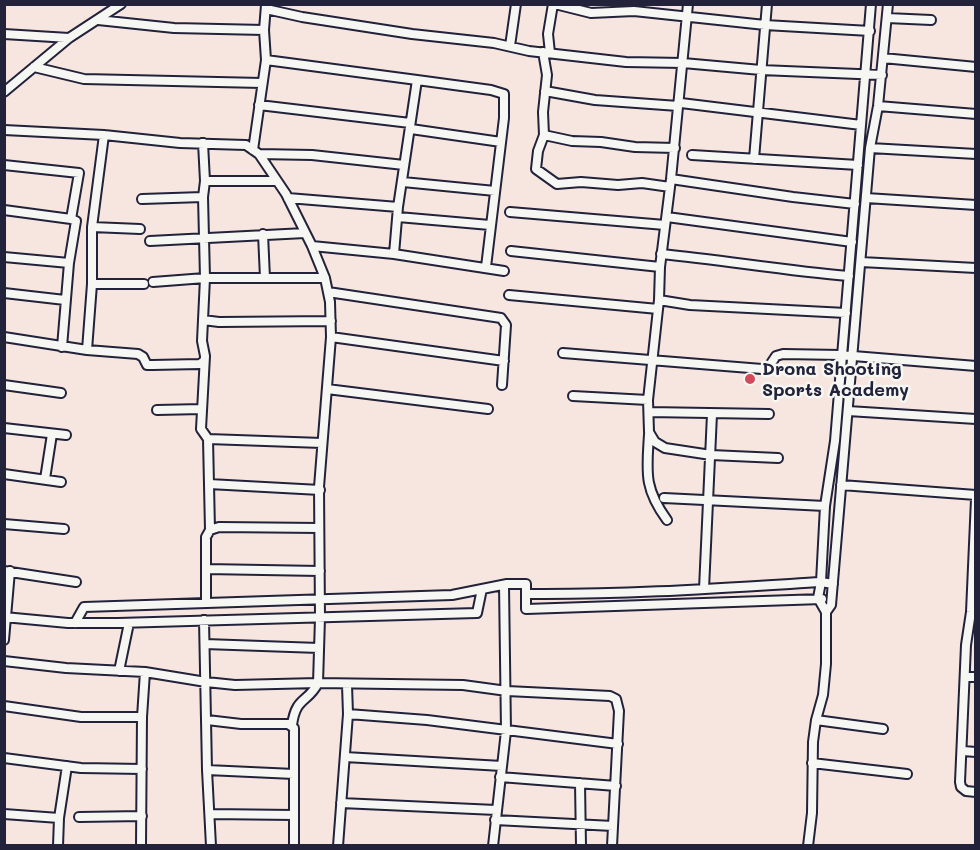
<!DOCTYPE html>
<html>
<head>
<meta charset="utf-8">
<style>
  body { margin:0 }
  #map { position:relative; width:980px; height:850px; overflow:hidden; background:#f7e6df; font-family:Mali,sans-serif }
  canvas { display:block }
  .frame { position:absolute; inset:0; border:6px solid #22223b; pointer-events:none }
</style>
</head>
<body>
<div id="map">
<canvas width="980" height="850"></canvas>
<div class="frame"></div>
</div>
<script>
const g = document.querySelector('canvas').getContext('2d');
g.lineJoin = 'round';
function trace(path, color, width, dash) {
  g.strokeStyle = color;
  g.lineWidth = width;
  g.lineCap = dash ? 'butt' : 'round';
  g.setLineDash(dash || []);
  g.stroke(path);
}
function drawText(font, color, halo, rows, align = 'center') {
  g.font = font + ' Mali,sans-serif';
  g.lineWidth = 5;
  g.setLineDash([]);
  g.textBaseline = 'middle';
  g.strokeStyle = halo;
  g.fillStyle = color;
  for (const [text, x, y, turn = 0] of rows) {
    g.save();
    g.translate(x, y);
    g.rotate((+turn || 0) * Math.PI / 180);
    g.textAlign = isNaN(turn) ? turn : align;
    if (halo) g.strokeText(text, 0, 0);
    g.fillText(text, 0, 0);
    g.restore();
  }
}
const minor = new Path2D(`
  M555,4L591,13L634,11L765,25L870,31
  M688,4L671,179L660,267L659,300L648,400L649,432L655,442L665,448L711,455L778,458
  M266,9L302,17L412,34L494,43L529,51L626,62L683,63L761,70L882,75
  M887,18L931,20
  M98,20L174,28L264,30
  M4,34L69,38
  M510,46L516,4
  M543,52L547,75L543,112L544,135L572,141L601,142L635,147L675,148
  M550,53L548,34L553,4
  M883,58L976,67
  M266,60L417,80L398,207L394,254
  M34,67L84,79L262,83
  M417,80L491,90L504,94V118L486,267
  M545,91L595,100L678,106
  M4,92L69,38L121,4
  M681,103L861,125
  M259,105L410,123
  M878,106L976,114
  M411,129L501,142
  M4,130L104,135L180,143L246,145L259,154L286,194L312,246L325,278L330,302L331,337L319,487L320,618L318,683C308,703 296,696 292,725
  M544,135L538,151L536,169L557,184L581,182L618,185L642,183L670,187
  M203,143L205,181L203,197L205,278L202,341L205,356L201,429L208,439L210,530
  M870,148L976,154
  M253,150L266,60L264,30L266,5
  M259,154L312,155L404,165
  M692,155L858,165
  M754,159L767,4
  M4,165L79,173L71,219L4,210
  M671,179L793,197L855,204
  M205,181H277
  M403,182L495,191
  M288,198L398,207
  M866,198L976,205
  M142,199L203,197
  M510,212L665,225
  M398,217L490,225
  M667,217L852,242
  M92,227L140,229
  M263,234L265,278
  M150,241L305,233
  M312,246L394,254L504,271
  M511,251L660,267
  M661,254C724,260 786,271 849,276
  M4,257L69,263L62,347
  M861,262L976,268
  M69,263L76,221L71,219
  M153,282L205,278H325
  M92,284H144
  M328,292L501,318L506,325L502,385
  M4,293L65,300
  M509,295L658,309
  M659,300L690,305L846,313
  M203,320L219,322L331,321
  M4,337L87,350L92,284V227L104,135
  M331,337L504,361
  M87,350L138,354L143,357L147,365H152L200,364L204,361
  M563,353L762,369L768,368L776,356L783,354L841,355L976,366
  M4,385L61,393
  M327,389L488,409
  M573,396L648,400
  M157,410L202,409
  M848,411L976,419
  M649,412L769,414
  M4,428L66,435
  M649,434C647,471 643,487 667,520
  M208,439L322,443
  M4,474L61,482
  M45,479L52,434
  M209,484L320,490
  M841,485L976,495
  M664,498L825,506
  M976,499L971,612L966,645L960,782L961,787L966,791L976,792
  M4,524L64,529
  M206,569L320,571
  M4,571L76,582
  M704,589L712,414
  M526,594V609L822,599
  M206,603V537L210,530L219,527L319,528
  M826,612L831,605L870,148L878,106L888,4
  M4,617L68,623H118L477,613L482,589
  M204,620L207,770L211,846
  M75,623L84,607L452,595L507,584H526V594C624,595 723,588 821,582L833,584
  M4,640L10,571
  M205,644L319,648
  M4,661L66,668L145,672L206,682L235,685L318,683L463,685L507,691L610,696L616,699L619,711L612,846
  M119,671L129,623
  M965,677H976
  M4,706L81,717H142
  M348,714L427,720L618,744
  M207,720L241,724H288L294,728V846
  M816,720L883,729
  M963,751L976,752
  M345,757L502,766
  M4,758L81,768L142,769
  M812,763L907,774
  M207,770L294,774
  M500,777L616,786
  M580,783L581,846
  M341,803L496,810
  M4,814L59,818
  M210,814L294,815
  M79,817L142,816
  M495,820L613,826
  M58,846L59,818L67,766
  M141,846L142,717L145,672
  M338,846L348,714L347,685
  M493,846L506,731L504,585
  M808,846L812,813L813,742L816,720L823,695L826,664V612L818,598L821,582L825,506L835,441L871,4`);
const markers = [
  [750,379,6,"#d1495b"]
];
const poiNames = [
  ["Drona Shooting",762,369],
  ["Sports Academy",762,390]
];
trace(minor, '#22223b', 12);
trace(minor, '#f6f6f2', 8);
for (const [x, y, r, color] of markers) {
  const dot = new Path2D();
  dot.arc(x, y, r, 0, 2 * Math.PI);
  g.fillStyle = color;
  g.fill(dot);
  trace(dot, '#f6f6f2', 2);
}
drawText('bold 18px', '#22223b', '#f6f6f2', poiNames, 'left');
</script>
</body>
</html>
